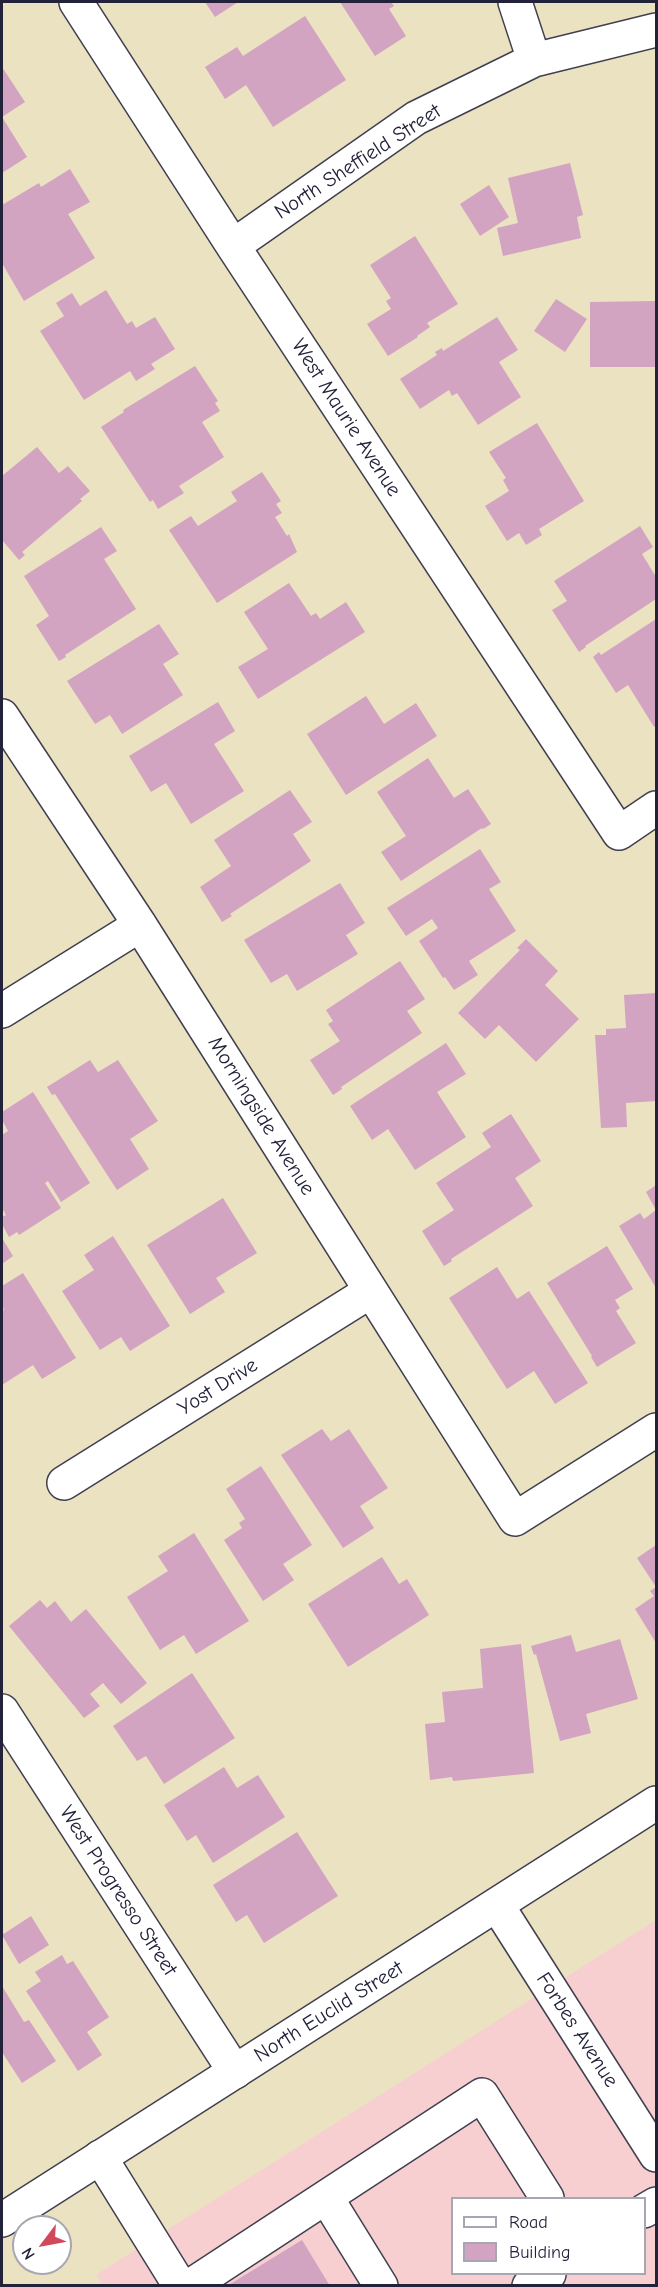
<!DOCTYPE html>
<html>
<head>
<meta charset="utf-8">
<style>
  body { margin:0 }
  #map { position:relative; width:658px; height:2287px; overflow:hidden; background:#ebe2c1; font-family:"Comic Neue",sans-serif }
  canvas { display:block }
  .frame { position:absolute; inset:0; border:3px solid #22223b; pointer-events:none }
  .legend { position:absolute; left:451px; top:2197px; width:195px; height:78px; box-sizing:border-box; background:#fff; border:2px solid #a7a7b1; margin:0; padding:8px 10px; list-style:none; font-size:18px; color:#22223b }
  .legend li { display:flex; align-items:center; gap:12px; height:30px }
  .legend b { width:30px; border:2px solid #a7a7b1 }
  .north { position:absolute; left:12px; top:2215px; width:60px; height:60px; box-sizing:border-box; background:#fff; border:2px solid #a7a7b1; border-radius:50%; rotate:238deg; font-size:16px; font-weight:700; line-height:24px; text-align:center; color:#22223b }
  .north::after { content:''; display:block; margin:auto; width:21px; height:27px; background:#d1495b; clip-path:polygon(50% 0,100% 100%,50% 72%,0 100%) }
</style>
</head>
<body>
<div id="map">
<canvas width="658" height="2287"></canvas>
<div class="frame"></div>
<ul class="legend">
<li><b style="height:8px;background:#fff"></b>Road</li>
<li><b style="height:16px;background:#d3a3c2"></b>Building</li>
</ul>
<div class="north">N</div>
</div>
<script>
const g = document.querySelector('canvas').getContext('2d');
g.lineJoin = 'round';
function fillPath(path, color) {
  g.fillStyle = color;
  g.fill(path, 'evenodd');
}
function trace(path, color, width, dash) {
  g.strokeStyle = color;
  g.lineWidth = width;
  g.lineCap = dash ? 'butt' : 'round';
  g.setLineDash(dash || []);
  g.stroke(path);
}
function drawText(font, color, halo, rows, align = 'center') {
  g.font = font + ' "Comic Neue",sans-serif';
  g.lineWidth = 4.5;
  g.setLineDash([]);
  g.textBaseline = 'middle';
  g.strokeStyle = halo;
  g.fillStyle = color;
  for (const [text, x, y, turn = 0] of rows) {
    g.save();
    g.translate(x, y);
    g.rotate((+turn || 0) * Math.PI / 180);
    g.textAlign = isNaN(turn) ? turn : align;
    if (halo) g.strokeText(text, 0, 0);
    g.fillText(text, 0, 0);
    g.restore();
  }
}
const built = new Path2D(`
  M656,1920V2285L103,2286L96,2275ZM452,2198H644V2274H452Z`);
const building = new Path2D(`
  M205,2H238L215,17Z
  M340,2H391L394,6L389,9L406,36L375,56Z
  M305,16L346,80L273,127L246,85L225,99L205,67L237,47L243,56Z
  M2,67L25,102L2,117Z
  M2,117L27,157L2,173Z
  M570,163L583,215L577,217L581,238L503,256L497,228L518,223L508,178Z
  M70,169L90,202L68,214L95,258L24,301L2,263V205L39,183L41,187Z
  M489,185L509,217L480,236L460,204Z
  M415,236L458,304L427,323L430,327L417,336L418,337L388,356L367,324L391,309L386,301L391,298L370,265Z
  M106,290L127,324L132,321L136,328L155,317L175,349L151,364L155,369L136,381L130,371L84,400L40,331L64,316L56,303L72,293L80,306Z
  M556,299L587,319L565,352L534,331Z
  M656,301V367H590V302Z
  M497,317L518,350L499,362L521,397L478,425L457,393L452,396L449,390L420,409L400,379L437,355L435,352L442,348L443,351Z
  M195,366L218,401L215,403L220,411L202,422L224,457L179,486L184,493L158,509L153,500L150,502L101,427L124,412L123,410Z
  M537,423L584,501L539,529L542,535L526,545L519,533L507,541L485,506L509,491L503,480L506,478L489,452Z
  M37,447L59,473L68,466L90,491L80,499L82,501L22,552L25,555L19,560L2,540V476Z
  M262,472L281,501L276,504L282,513L275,517L287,536L289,534L297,552L217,603L169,530L191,516L198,526L237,501L231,492Z
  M640,526L653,547L642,554L656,577V599L585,646L586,647L579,652L552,610L567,601L554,581Z
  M101,527L117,551L104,559L136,609L65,655L66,657L59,661L36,625L49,616L24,576Z
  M289,583L311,616L316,613L320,619L346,602L365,632L258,699L238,667L268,649L244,612Z
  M656,619V725L654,727L628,685L616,693L593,657L599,652L601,655Z
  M159,624L179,654L163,664L183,695L122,734L110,715L95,724L67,681Z
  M366,696L384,724L416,703L437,736L346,795L307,734Z
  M218,702L235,731L214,744L244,791L191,824L166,783L151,792L129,756Z
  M428,758L454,798L468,789L491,824L483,829L482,828L401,881L381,852L406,836L377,792Z
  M290,790L312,822L293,834L311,861L230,914L232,916L222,922L200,887L231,866L214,840Z
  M480,849L501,882L489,889L516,931L469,961L478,975L454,990L445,977L443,978L419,941L438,928L432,919L406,936L387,908Z
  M340,883L365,923L346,935L358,954L297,991L287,974L271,983L244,940Z
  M526,939L558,971L545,985L579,1019L536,1062L499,1025L485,1039L458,1013L520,950L517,948Z
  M400,961L425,999L407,1011L422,1033L341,1087L342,1089L333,1095L310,1060L340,1041L328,1024L333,1021L326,1010Z
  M656,993V1101L626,1103L627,1127L601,1128L595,1035H606V1029L626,1028L624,995Z
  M446,1043L466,1074L437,1092L466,1137L415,1170L388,1129L372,1140L350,1106Z
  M90,1060L98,1072L118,1060L158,1121L130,1139L149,1169L117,1190L55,1094L52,1095L47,1087Z
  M33,1092L90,1183L61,1202L48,1181L45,1183L61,1208L19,1235L17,1232L9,1237L2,1224V1217L6,1215L2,1208V1135L8,1131L2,1120V1112Z
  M511,1114L541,1161L515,1178L533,1206L451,1259L452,1261L444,1266L422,1231L454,1210L436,1183L491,1147L482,1133Z
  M656,1185V1210L646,1192Z
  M223,1198L257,1253L216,1278L225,1292L190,1314L147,1245Z
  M656,1210V1288L619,1226L640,1213L644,1219Z
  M113,1236L170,1326L130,1351L121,1337L100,1350L62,1291L94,1270L84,1255Z
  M2,1238L13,1256L2,1264Z
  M607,1246L633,1289L615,1300L620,1308L616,1311L636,1343L597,1367L591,1357L592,1356L547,1283Z
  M497,1267L517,1299L529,1291L588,1383L555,1404L534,1371L507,1389L449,1298Z
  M23,1273L76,1358L42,1379L33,1365L2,1385V1311L4,1310L2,1305V1286Z
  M322,1429L331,1441L349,1429L388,1488L360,1506L374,1528L343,1548L281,1455Z
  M261,1466L312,1545L283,1564L294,1580L263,1601L224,1540L242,1528L239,1523L245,1519L226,1489Z
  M194,1533L249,1621L196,1654L184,1635L160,1650L127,1597L168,1571L158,1556Z
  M656,1545V1643L635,1609L654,1596L650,1591L656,1587L637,1558Z
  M382,1557L399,1584L407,1579L429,1615L348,1667L308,1604Z
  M40,1600L47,1608L55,1601L71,1622L86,1609L147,1683L121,1704L103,1683L90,1694L100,1706L84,1718L9,1626Z
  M571,1635L576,1652L620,1639L638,1699L586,1714L591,1733L560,1741L536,1654L534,1655L531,1646Z
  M521,1644L534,1773L453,1781L452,1777L430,1780L425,1724L445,1722L442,1692L483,1688L480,1649Z
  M192,1673L235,1738L164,1784L146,1756L137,1761L113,1726Z
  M224,1767L237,1788L258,1775L285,1817L213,1863L196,1835L187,1841L164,1805Z
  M297,1832L338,1896L264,1943L247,1915L236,1922L213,1885Z
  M31,1916L49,1945L19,1964L2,1935Z
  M62,1955L67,1964L73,1961L109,2017L87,2032L102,2055L78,2071L26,1991L41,1981L35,1972Z
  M2,1986L24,2022L29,2020L56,2061L22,2083L2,2052Z
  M302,2240L330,2286H227Z`);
const minor = new Path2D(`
  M76,2L233,246L619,833L656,808
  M515,2L534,60
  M233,246L416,118L534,60L656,30
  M2,716L140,925L515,1519L656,1430
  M2,1011L140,925
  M64,1483L371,1291
  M2,1711L235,2072
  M497,1905L656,2155
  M100,2157L180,2286
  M326,2197L381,2286
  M644,2211L656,2204
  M190,2286L482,2095L547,2198
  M529,2286L549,2274`);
const major = new Path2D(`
  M2,2220L656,1803`);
const streetNames = [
  ["North Sheffield Street",358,162,-33],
  ["West Maurie Avenue",346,418,57],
  ["Morningside Avenue",261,1116,58],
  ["Yost Drive",218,1387,-32],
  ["West Progresso Street",118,1891,57],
  ["North Euclid Street",329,2012,-32],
  ["Forbes Avenue",577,2030,57]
];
fillPath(built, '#f7cfd0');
fillPath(building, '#d3a3c2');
trace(minor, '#403f4f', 36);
trace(major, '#403f4f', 36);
trace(minor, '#fff', 33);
trace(major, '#fff', 33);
drawText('21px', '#22223b', '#fff', streetNames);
</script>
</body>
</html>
